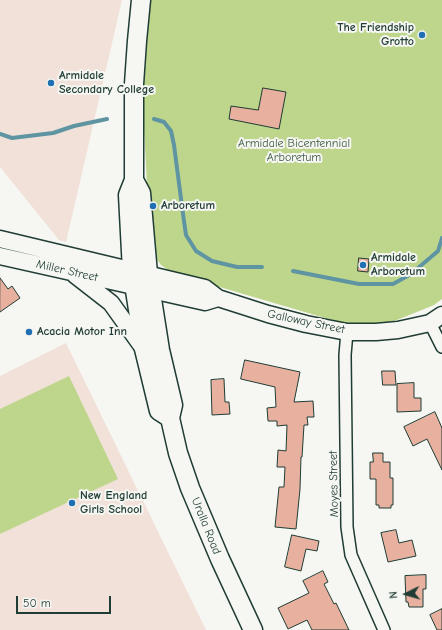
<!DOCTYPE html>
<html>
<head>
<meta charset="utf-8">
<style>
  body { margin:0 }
  #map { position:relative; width:442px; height:630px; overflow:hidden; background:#f6f6f2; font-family:"Comic Neue",sans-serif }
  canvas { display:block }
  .north { position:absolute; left:386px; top:574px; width:40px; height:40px; -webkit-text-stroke:3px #f6f6f2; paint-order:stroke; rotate:265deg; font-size:11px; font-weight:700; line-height:16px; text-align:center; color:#1f3d34 }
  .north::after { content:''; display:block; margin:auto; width:14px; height:18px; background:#1f3d34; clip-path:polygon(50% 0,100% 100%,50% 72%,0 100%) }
  .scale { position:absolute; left:16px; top:596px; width:95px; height:18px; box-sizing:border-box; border:2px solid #1f3d34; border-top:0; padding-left:5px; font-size:12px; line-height:14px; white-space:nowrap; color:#1f3d34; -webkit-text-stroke:3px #f6f6f2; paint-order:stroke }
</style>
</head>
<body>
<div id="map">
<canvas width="442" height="630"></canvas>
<div class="north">N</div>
<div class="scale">50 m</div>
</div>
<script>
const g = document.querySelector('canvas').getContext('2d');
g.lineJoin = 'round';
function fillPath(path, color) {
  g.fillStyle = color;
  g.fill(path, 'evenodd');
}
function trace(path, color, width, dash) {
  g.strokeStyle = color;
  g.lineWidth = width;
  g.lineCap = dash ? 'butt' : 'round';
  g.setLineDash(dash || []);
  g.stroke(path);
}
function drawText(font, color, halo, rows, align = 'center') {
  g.font = font + ' "Comic Neue",sans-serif';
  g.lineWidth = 4;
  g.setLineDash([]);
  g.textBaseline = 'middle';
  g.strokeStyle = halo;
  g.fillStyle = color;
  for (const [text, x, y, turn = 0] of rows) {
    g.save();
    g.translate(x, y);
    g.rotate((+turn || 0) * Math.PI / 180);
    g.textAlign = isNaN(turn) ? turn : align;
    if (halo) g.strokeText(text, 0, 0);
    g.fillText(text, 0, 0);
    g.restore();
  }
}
const built = new Path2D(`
  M0,0H122L66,242L59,240L0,167Z
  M66,343L206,630H0V376Z`);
const green = new Path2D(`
  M148,0H442V299L434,305L397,320L379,324L342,323L172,273L161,265L153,254L147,186L144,126L143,79Z
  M69,376L118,479L0,534V409Z`);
const stream = new Path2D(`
  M154,119L164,122L171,131L174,145L183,214L186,235L196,251L212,261L237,267H262
  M0,134L12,138L53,133L74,126L107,119
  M293,271L359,284H393L411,274L438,251L442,238`);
const building = new Path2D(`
  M263,88L286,92L279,129L229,119L231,106L258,110Z
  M359,258L369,259L368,272L358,271Z
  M0,278L8,289L12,286L20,298L0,312Z
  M245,360L300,372L294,402L313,401L314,417H307L308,425H304L302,457H301L300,489L296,529L275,527L279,487H284L285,467H277L278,450L286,451L287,425L277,426V421H268L267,408L276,407L275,387L241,379Z
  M382,371H395L396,385H383Z
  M224,379L225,402H229L230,414L212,415L211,380Z
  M414,383V398H421V411L397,412V384Z
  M435,412L442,428V470L427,439L413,446L404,427Z
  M373,453H383V462H390V478H393V505H391V508H379V505H376V479H370V462H373Z
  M396,530L399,543L412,540L416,556L388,562L381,533Z
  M292,535L319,541L317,551L306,549L301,571L285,567Z
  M323,571L328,582L324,584L334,604L336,603L349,630H312L307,620L288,629L278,608L309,593L303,581Z
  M426,575V589H423V607H409L408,602H406L405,576Z
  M442,609V630H437L430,615Z`);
const street = new Path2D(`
  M430,323L442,347
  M347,332L345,355L347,527L351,555L384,630`);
const secondary = new Path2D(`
  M0,239L205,288L218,298L268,314L306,324L347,332H376L398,330L430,323L442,315
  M0,256L205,302L218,298
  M75,275L111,303L144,349`);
const primary = new Path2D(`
  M141,0L137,41L134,84V180L128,195L132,271L144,349L159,411L170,418
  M134,180L141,193L148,274L160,350L173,405L170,418L178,453L190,488L220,559L253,630`);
const markers = [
  [422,35,4,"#1f6fb2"],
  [51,83,4,"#1f6fb2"],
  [153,206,4,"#1f6fb2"],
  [363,265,4,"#1f6fb2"],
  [29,332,4,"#1f6fb2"],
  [72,503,4,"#1f6fb2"]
];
const poiNames = [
  ["The Friendship",414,28,"right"],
  ["Grotto",414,42,"right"],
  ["Armidale",59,76],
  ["Secondary College",59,90],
  ["Arboretum",161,206],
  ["Armidale",371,258],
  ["Arboretum",371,272],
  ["Acacia Motor Inn",37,332],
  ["New England",80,496],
  ["Girls School",80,510]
];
const parkNames = [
  ["Armidale Bicentennial",294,144],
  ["Arboretum",294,158]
];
const streetNames = [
  ["Miller Street",67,271,13],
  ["Galloway Street",306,322,12],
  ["Moyes Street",334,484,-91],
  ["Uralla Road",206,526,68]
];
fillPath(built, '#f2e1d9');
fillPath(green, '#bed68c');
trace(stream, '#5f95a2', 4);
fillPath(building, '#e8b09f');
trace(building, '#1f3d34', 1);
trace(street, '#1f3d34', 14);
trace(secondary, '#1f3d34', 19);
trace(primary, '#1f3d34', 21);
trace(street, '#f6f6f2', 11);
trace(secondary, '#f6f6f2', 16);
trace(primary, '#f6f6f2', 18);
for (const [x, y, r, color] of markers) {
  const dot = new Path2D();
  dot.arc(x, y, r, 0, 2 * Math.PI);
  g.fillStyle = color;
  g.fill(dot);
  trace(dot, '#f6f6f2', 1.5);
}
drawText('bold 12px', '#1f3d34', '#f6f6f2', poiNames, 'left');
drawText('12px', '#3f5c46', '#f6f6f2', parkNames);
drawText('12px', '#1f3d34', '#f6f6f2', streetNames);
</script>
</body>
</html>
